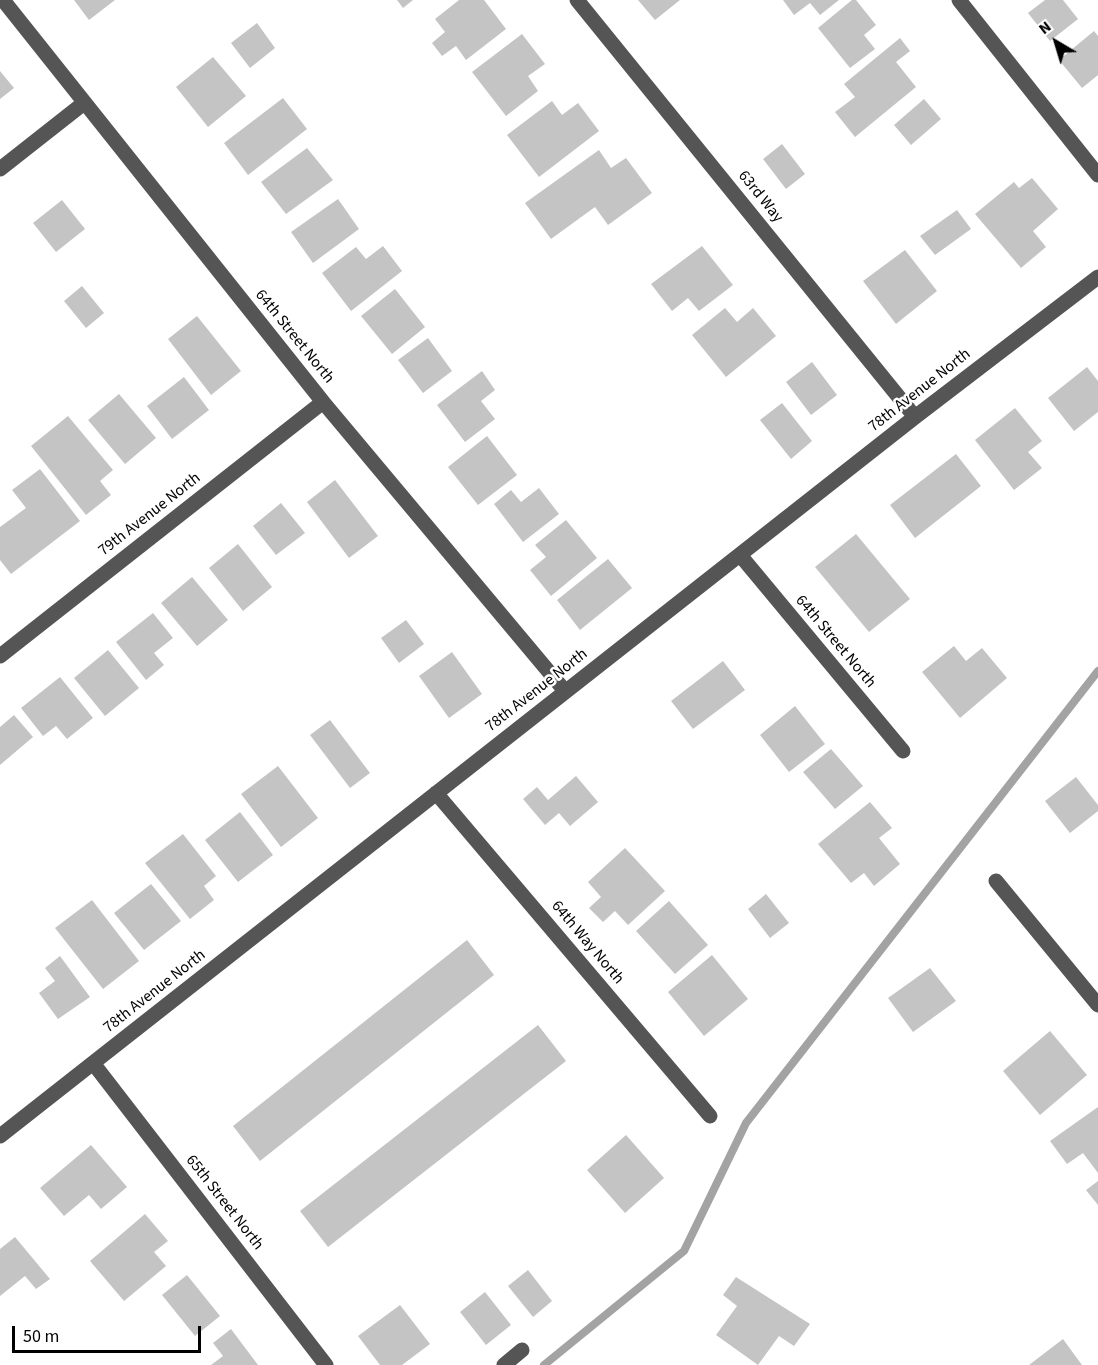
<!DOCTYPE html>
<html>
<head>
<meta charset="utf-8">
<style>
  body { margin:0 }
  #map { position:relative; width:1098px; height:1365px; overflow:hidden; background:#fff; font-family:"Source Sans 3",sans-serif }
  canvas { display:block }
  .north { position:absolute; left:1026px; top:12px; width:60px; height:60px; -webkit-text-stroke:4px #fff; paint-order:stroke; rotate:322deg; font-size:16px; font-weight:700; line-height:24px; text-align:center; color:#000 }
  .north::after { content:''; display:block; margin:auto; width:21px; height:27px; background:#000; clip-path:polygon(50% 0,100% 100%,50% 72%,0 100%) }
  .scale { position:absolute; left:12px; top:1326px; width:189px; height:27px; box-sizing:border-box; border:3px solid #000; border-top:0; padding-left:8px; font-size:18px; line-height:21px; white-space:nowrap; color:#000; -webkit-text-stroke:4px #fff; paint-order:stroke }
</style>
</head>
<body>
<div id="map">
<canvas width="1098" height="1365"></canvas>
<div class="north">N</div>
<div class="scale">50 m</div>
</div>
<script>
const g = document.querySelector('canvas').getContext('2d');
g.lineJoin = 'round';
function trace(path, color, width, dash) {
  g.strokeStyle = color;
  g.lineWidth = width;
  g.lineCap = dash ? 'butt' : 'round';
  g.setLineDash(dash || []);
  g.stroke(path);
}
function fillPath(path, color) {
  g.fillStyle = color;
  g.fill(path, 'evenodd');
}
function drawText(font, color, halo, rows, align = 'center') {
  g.font = font + ' "Source Sans 3",sans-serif';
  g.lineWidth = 5;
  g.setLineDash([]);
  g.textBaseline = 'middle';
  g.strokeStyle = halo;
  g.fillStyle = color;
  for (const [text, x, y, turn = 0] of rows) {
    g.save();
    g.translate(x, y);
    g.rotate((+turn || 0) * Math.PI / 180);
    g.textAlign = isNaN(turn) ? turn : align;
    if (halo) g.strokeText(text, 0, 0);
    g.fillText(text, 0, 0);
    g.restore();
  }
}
const stream = new Path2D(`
  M544,1365L684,1251L746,1123L1098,671`);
const building = new Path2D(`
  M74,0H115L89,20Z
  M397,0H413L403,8Z
  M459,0H484L506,29L466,60L456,46L442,56L432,43L445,32L435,19Z
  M638,0H680L655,20Z
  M783,0H839L820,15L810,3L794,15Z
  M852,0H856L876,25L864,35L875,49L850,68L818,28Z
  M1045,0H1063L1078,19L1050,41L1028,13Z
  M257,23L275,48L250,68L231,43Z
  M1094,31L1098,36V75L1082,88L1059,60Z
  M522,34L545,64L528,76L538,91L506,116L472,72Z
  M900,38L910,51L896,62L916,87L855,137L835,112L855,97L844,84Z
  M213,57L246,96L208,127L176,87Z
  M0,71L14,88L0,99Z
  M283,98L307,129L248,175L224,143Z
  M924,99L941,119L911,145L894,125Z
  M552,101L562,115L578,103L599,131L539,177L507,135Z
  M782,144L805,174L786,189L763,159Z
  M307,148L333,180L286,214L261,182Z
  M599,150L611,168L626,158L652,193L608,225L595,207L551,239L525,203Z
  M1032,178L1058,209L1033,231L1046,247L1021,268L975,214L1014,182L1019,188Z
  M338,199L359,229L313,263L291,232Z
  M62,200L85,229L56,252L33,223Z
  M957,210L971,229L935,255L920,236Z
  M383,246L402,271L351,311L322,273L356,247L366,259Z
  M702,246L733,285L699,311L688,298L672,311L651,284Z
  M905,250L937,291L896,324L863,281Z
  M82,286L104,313L86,328L64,301Z
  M395,289L425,327L392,354L361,316Z
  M725,308L737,322L753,308L776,336L726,377L692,335Z
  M197,316L241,371L211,395L168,339Z
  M428,338L452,371L423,393L398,360Z
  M812,362L837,395L811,415L786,382Z
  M1087,367L1098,381V412L1074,431L1048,398Z
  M482,371L495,390L481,401L495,419L465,442L437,405Z
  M184,377L209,410L172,439L147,406Z
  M119,394L156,438L125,464L88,420Z
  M782,403L812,441L791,459L760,420Z
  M1015,408L1042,441L1028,452L1042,468L1014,490L975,440Z
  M68,416L113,470L100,481L111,495L86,515L31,446Z
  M487,436L517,475L478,505L448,467Z
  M956,454L981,486L915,538L890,505Z
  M40,469L80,521L11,574L0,560V527L26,508L12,490Z
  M335,480L378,536L349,558L307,502Z
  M539,488L559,514L523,542L494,504L511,490L521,502Z
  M281,503L305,533L276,555L253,526Z
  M566,520L597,558L551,596L530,570L546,557L535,545Z
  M856,534L910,599L869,632L815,567Z
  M238,544L272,587L243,611L209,568Z
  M608,559L632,588L580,630L557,600Z
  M192,577L228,620L197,646L161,603Z
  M153,613L173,638L154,653L164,665L146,680L116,642Z
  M406,620L424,644L399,663L381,638Z
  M954,646L966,661L982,648L1007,678L960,718L922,672Z
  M108,650L139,688L105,716L74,678Z
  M452,652L482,694L449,718L419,676Z
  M723,661L745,690L693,729L671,701Z
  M60,677L93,718L67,739L56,726L43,736L21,708Z
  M795,706L825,744L789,772L760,735Z
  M14,715L33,737L0,765V727Z
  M330,720L370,773L350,788L310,735Z
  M831,749L863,786L835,809L803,772Z
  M278,766L318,818L281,847L241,794Z
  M576,776L598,802L570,826L559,813L545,825L523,799L537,787L548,800Z
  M1076,777L1098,805V811L1070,833L1045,801Z
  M870,802L892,828L879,838L900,864L874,886L864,873L851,883L818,844Z
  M240,812L273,855L238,882L205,840Z
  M183,834L216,876L204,886L214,900L190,919L145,863Z
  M625,848L665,891L628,925L615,911L603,922L589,908L601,897L588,882Z
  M151,884L181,921L144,950L114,913Z
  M766,894L789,923L770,938L748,909Z
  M92,900L139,961L103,989L55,928Z
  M669,901L708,945L675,974L636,931Z
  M467,940L494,975L260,1161L233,1126Z
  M712,955L748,999L704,1036L668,992Z
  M60,956L90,997L58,1019L39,993L55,981L45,968Z
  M930,968L956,1001L913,1032L888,998Z
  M538,1025L566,1061L328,1247L300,1211Z
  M1050,1031L1087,1075L1040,1115L1003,1071Z
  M1098,1107V1173L1083,1153L1067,1164L1050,1141Z
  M626,1135L664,1178L625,1213L587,1170Z
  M91,1145L127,1187L101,1209L89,1195L64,1216L40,1188Z
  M1098,1181V1205L1086,1190Z
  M145,1214L168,1241L154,1252L166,1266L124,1301L90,1261Z
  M15,1237L50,1279L36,1289L25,1276L0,1296V1249Z
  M528,1270L552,1301L533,1317L508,1286Z
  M187,1275L220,1316L195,1336L162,1295Z
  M736,1277L810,1324L794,1346L779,1336L758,1365L716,1335L737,1306L723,1295Z
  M485,1292L511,1325L486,1345L460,1312Z
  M400,1305L430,1344L402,1365H380L358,1336Z
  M231,1329L258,1365H211L223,1356L213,1343Z
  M1063,1339L1082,1365H1029Z`);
const minor = new Path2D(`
  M3,0L323,402L565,691
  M577,0L915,417
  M959,0L1098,175
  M0,169L84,103
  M740,555L903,751
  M0,656L323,402
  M436,793L710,1116
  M996,881L1098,1005
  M93,1063L326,1365
  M0,1136L915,417L1098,277
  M504,1365L522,1350`);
const streetNames = [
  ["63rd Way",760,197,51],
  ["64th Street North",294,337,51],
  ["78th Avenue North",920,391,-38],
  ["79th Avenue North",150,515,-38],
  ["64th Street North",835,642,50],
  ["78th Avenue North",537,691,-38],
  ["64th Way North",587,943,50],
  ["78th Avenue North",155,992,-38],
  ["65th Street North",224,1203,52]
];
trace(stream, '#a3a3a3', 8);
fillPath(building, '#c4c4c4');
trace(minor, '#555', 15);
drawText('16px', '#000', '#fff', streetNames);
</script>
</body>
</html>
